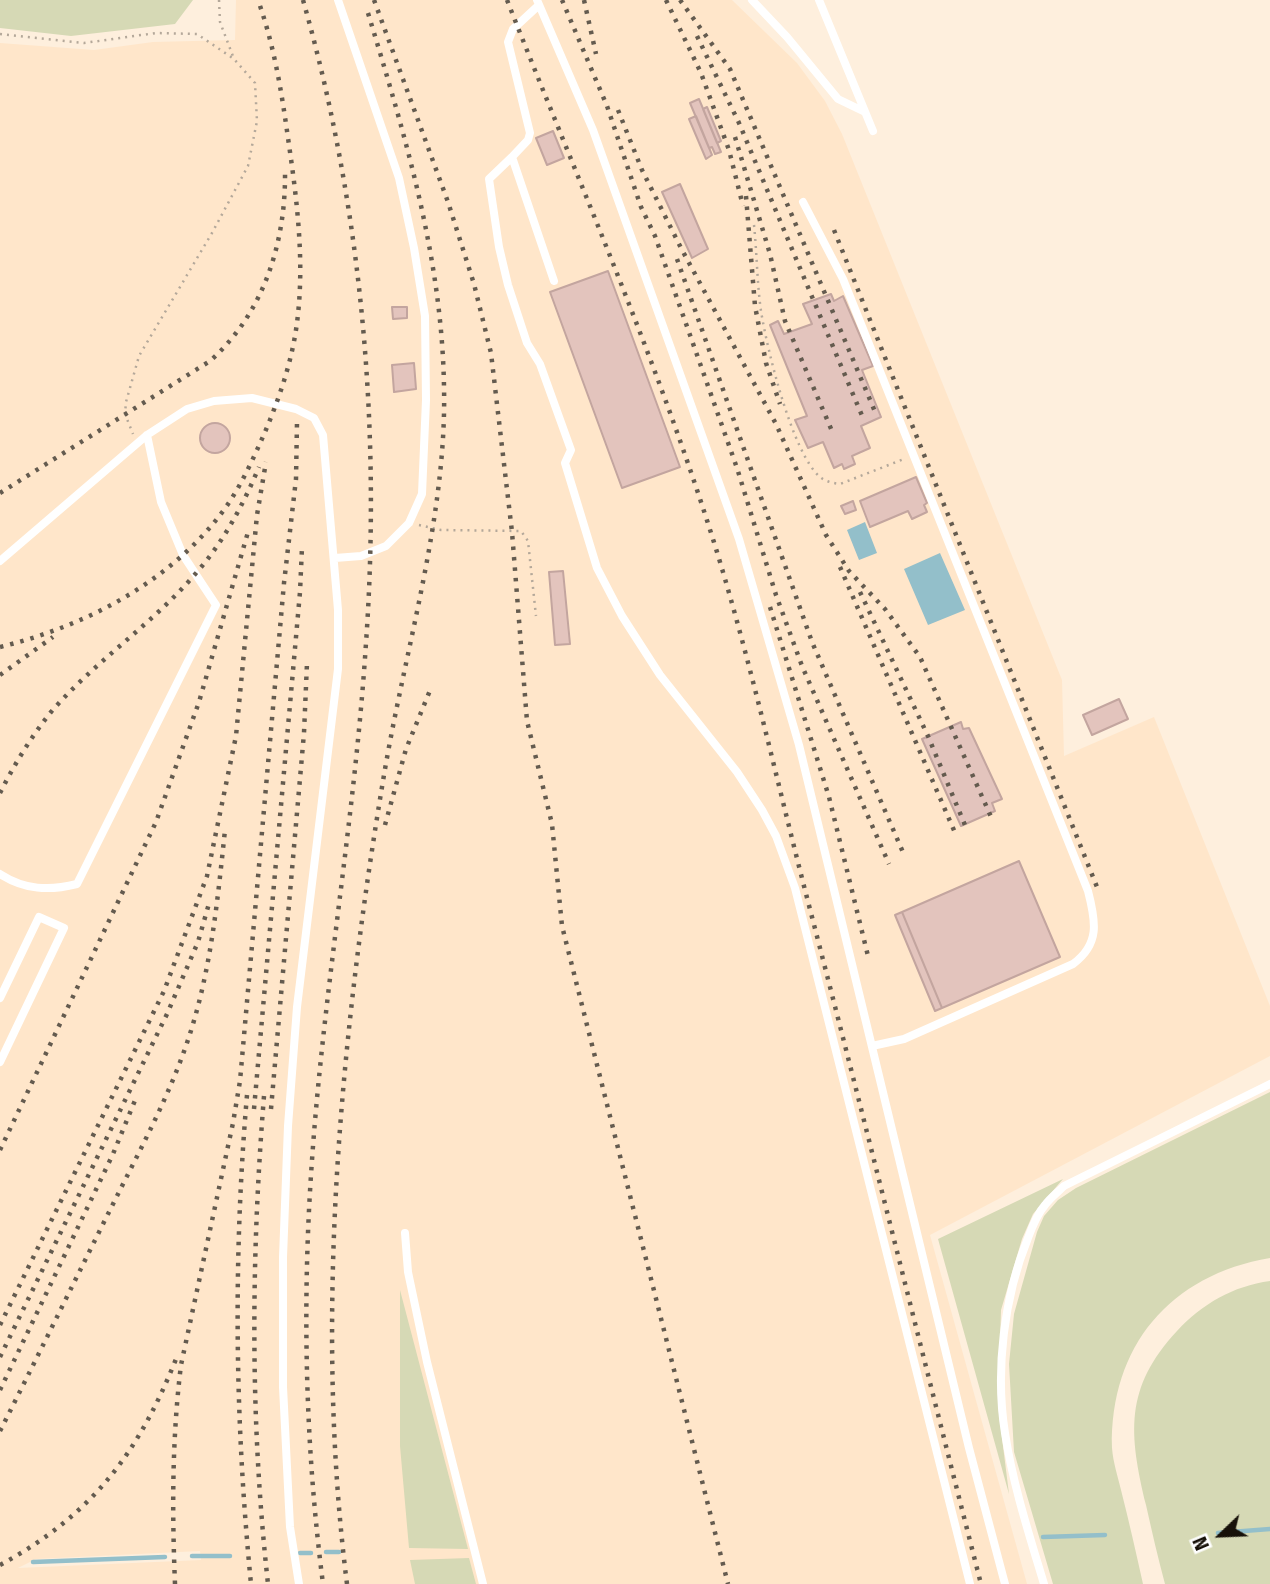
<!DOCTYPE html>
<html>
<head>
<meta charset="utf-8">
<style>
  body { margin:0 }
  #map { position:relative; width:1270px; height:1584px; overflow:hidden; background:#feefdd; font-family:"Fira Sans",sans-serif }
  canvas { display:block }
  .north { position:absolute; left:1186px; top:1500px; width:70px; height:70px; -webkit-text-stroke:5px #fff; paint-order:stroke; rotate:247deg; font-size:19px; font-weight:700; line-height:28px; text-align:center; color:#171109 }
  .north::after { content:''; display:block; margin:auto; width:24px; height:32px; background:#171109; clip-path:polygon(50% 0,100% 100%,50% 72%,0 100%) }
</style>
</head>
<body>
<div id="map">
<canvas width="1270" height="1584"></canvas>
<div class="north">N</div>
</div>
<script>
const g = document.querySelector('canvas').getContext('2d');
g.lineJoin = 'round';
function fillPath(path, color) {
  g.fillStyle = color;
  g.fill(path, 'evenodd');
}
function trace(path, color, width, dash) {
  g.strokeStyle = color;
  g.lineWidth = width;
  g.lineCap = dash ? 'butt' : 'round';
  g.setLineDash(dash || []);
  g.stroke(path);
}
const built = new Path2D(`
  M236,0H732L797,63L825,101L842,134L1062,680L1064,756L1154,717L1270,1006V1056L930,1235L1027,1584H0V43L94,50L153,42L235,40ZM200,1551L201,1560L18,1568L36,1559Z`);
const green = new Path2D(`
  M0,0H193L175,24L71,36L0,28Z
  M1270,1092V1258C1170,1275 1110,1346 1112,1448C1113,1462 1118,1477 1121,1490C1129,1521 1136,1553 1143,1584H1053L1014,1452L1009,1364L1014,1314L1037,1232L1044,1216L1058,1200L1076,1188Z
  M1063,1179L1033,1214L1022,1239L1001,1310L998,1406L1009,1494L938,1239Z
  M1270,1281V1584H1165C1158,1558 1152,1532 1146,1505C1129,1434 1124,1388 1177,1331C1202,1304 1233,1286 1270,1281Z
  M400,1290L468,1549L409,1548L400,1446Z
  M469,1558L476,1584H415L410,1560Z`);
const water = new Path2D(`
  M865,522L877,553L859,560L847,530Z
  M940,553L965,610L928,625L904,569Z`);
const stream = new Path2D(`
  M1218,1533L1270,1529
  M1043,1537L1105,1535
  M326,1552H339
  M300,1553H311
  M192,1556H230
  M33,1562L165,1557`);
const building = new Path2D(`
  M699,99L721,152L715,154L712,147L709,148L690,103Z
  M707,107L721,141L717,143L703,109Z
  M696,116L712,155L706,159L689,119Z
  M553,131L564,158L547,165L536,138Z
  M680,184L708,249L692,258L662,192Z
  M608,271L680,467L622,488L550,292Z
  M831,294L834,301L843,296L873,366L862,370L881,417L861,426L870,448L852,456L855,464L844,469L842,464L834,468L823,442L808,448L795,420L807,416L770,325L778,321L784,334L812,324L803,304Z
  M392,307H407V318L393,319Z
  M414,363L416,389L394,392L392,365Z
  M200 438a15 15 0 1 1 30 0a15 15 0 1 1-30 0Z
  M916,477L927,503L924,505L927,512L912,519L908,511L870,527L860,501Z
  M853,501L856,510L845,514L841,506Z
  M563,571L570,644L555,645L549,572Z
  M1119,699L1128,719L1092,735L1083,715Z
  M961,722L963,729L969,728L1002,799L992,803L995,811L961,826L922,739Z
  M1019,861L1060,957L942,1008L902,912Z
  M902,912L942,1008L935,1011L895,915Z`);
const path = new Path2D(`
  M219,0L220,22L234,59
  M0,34L84,43L156,33L197,34L234,59L255,83L257,121L248,166L212,233L139,356L126,402L125,414L133,434
  M754,225C757,254 757,283 761,311C767,349 792,453 820,477C826,482 833,483 840,484L904,459
  M419,525L441,530L521,531L528,541L536,616`);
const lane = new Path2D(`
  M537,0L593,130L739,539L799,745L969,1448L1005,1584
  M752,0L787,37L838,99L865,112
  M819,0L873,131
  M539,5L513,29L508,42L530,133L528,140L512,157L554,281
  M512,157L489,179L499,247L508,285L527,343L540,364L571,450L565,463L597,568L622,616L660,675L737,772L762,810L776,836L795,888L970,1584
  M803,202L843,279L1088,891C1096,922 1100,944 1073,964L904,1039L872,1046
  M335,558L361,556L386,546L409,523L422,494L426,400L425,316L414,248L399,178L338,0
  M0,561L147,435L187,409L214,401L252,398L296,409L314,418L323,435L338,610V669L297,1007L288,1126L283,1257V1387L290,1527L299,1584
  M0,874C25,890 49,891 77,884L216,605L183,555L161,502L147,435
  M0,998L39,917L64,928L0,1062
  M405,1233L408,1272L427,1362L483,1584
  M1044,1584C1029,1534 1013,1485 1005,1433C995,1371 1004,1297 1028,1238C1032,1227 1037,1214 1045,1205C1050,1198 1058,1192 1064,1186L1270,1084`);
const rail = new Path2D(`
  M303,0C362,208 381,428 366,643C355,816 324,987 312,1160C302,1301 305,1444 323,1584
  M374,0L448,202L474,284L491,353L512,532L527,721L552,824L562,926L728,1584
  M507,0C579,183 659,364 717,552C751,664 776,777 805,890C865,1121 922,1353 981,1584
  M562,0L607,106L641,207L655,236L737,468L776,595L802,666L889,864
  M584,0L596,54
  M666,0L701,73L729,150L743,206
  M680,0L730,69L876,414
  M697,36L739,123L863,418
  M618,110L642,170L681,248L776,424L826,535L849,571L885,609L920,657L992,819
  M735,137L770,254L785,321L832,431
  M746,196L755,306L766,363L780,404
  M834,230L1099,892
  M677,259L812,642L905,857
  M0,493L210,361C264,313 286,242 285,171
  M840,567L956,835
  M860,592L928,736L967,830
  M770,607L829,797L868,956
  M0,647C86,626 173,581 226,507C242,484 254,457 265,432C281,394 294,355 298,314C304,259 297,200 289,145C282,95 275,48 258,0
  M0,675L53,637
  M0,793C14,765 31,737 51,712C95,661 153,624 197,572C224,541 243,505 259,467
  M385,825L406,749L431,688
  M247,1095C233,1259 235,1421 251,1584
  M264,1096C251,1259 250,1421 268,1584
  M254,1109L300,592L302,547
  M271,1109L304,733L307,663
  M0,1150L156,822L199,702L248,532
  M0,1325L164,991L207,876L236,736L257,515L266,462
  M0,1357L167,1014L198,942L210,900
  M0,1390L113,1154L136,1098
  M0,1431C39,1354 77,1276 116,1198C144,1142 175,1085 193,1024C212,960 218,896 225,830
  M0,1565C92,1515 138,1454 176,1359
  M175,1584C172,1511 172,1438 181,1365L233,1123L240,1081L284,583L296,479L297,422
  M347,1584C314,1324 340,1039 383,781C404,652 447,517 444,387C442,258 405,135 368,13`);
fillPath(built, '#ffe6ca');
fillPath(green, '#d6d9b5');
fillPath(water, '#93bfca');
trace(stream, '#93bfca', 4.5);
fillPath(building, '#e3c4bd');
trace(building, '#c3a59f', 2);
trace(path, '#b4a89a', 2.5, [2, 5]);
trace(lane, '#fff', 8);
trace(rail, '#645b4f', 4.5, [3.5, 7]);
</script>
</body>
</html>
